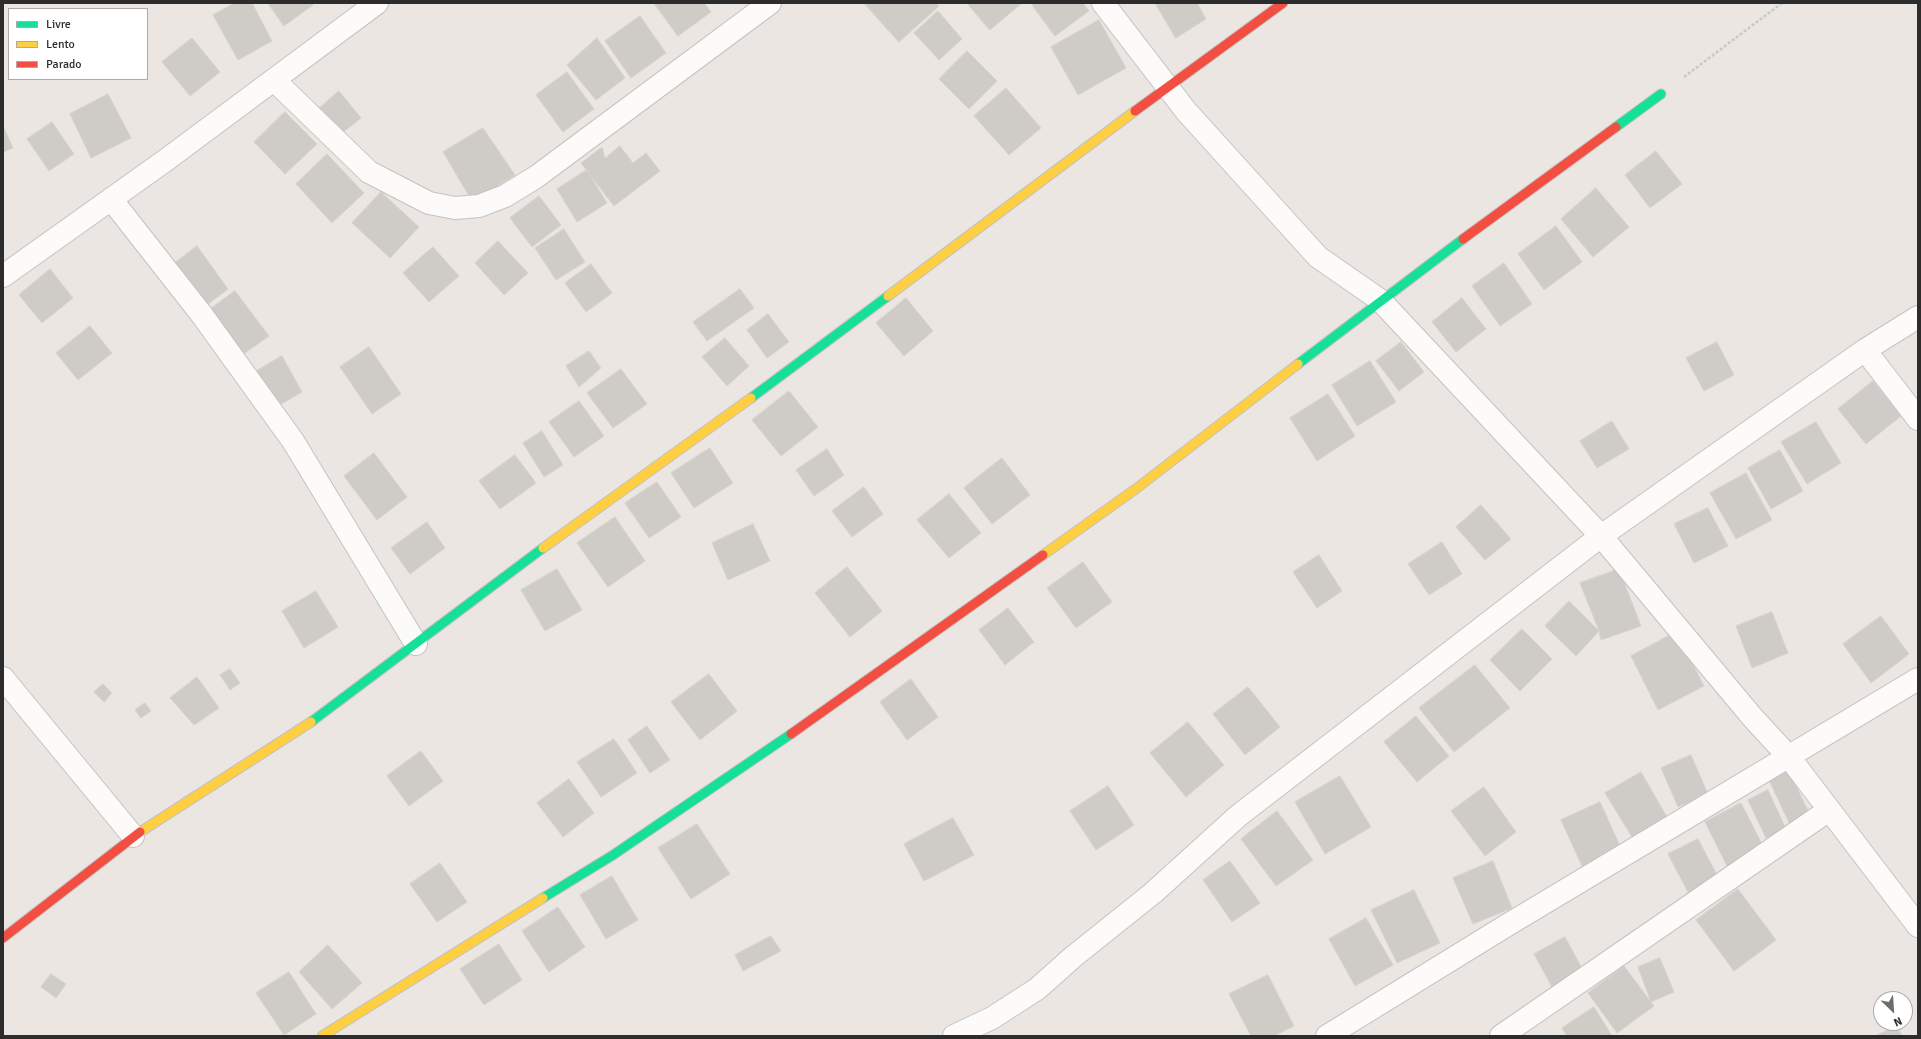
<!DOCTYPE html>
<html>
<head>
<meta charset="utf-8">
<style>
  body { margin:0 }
  #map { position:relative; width:1921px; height:1039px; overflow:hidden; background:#ebe6e1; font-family:Signika,sans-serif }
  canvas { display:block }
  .frame { position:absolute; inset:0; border:4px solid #2c2c2c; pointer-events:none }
  .legend { position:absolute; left:8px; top:8px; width:140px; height:72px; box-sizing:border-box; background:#fff; border:1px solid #ababab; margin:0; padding:5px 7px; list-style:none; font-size:12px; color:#2c2c2c }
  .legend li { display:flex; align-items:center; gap:8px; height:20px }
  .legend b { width:20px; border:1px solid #ababab }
  .north { position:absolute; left:1873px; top:991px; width:40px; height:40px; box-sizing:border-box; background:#fff; border:1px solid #ababab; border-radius:50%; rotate:155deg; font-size:11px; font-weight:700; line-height:16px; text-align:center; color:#2c2c2c }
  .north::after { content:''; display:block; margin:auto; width:14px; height:18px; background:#6f6d6b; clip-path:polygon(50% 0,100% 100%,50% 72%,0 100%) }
</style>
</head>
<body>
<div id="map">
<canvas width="1921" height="1039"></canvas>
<div class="frame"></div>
<ul class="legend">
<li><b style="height:5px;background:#16e098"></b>Livre</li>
<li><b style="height:5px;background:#ffcf43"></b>Lento</li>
<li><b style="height:5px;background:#f24e42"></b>Parado</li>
</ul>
<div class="north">N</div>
</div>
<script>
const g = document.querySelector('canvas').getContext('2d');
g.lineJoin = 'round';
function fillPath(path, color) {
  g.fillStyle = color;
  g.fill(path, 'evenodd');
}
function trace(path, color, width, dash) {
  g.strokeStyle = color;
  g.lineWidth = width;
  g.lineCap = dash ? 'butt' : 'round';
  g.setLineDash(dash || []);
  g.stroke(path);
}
const building = new Path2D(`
  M235,3H252L272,41L238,60L213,15Z
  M268,3H311L313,5L284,26Z
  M654,3H704L711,12L678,36Z
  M864,3H936L939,6L899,42Z
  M967,3H1022L990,30Z
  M1031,3H1083L1089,11L1055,36Z
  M1155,3H1197L1206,19L1176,38Z
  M938,11L962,39L939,60L914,33Z
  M640,16L666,53L631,78L605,41Z
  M1099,20L1126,68L1078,95L1051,47Z
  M192,38L220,72L190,96L162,62Z
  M597,38L625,78L596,100L567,65Z
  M967,51L997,81L969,109L939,79Z
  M567,72L594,109L563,132L536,95Z
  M1006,88L1041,128L1009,155L974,116Z
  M339,91L361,118L337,137L316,111Z
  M108,94L131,138L91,158L70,114Z
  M285,112L317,144L285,174L254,142Z
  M52,122L74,154L49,171L27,139Z
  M3,126L13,148L3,152Z
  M483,128L515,175L472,201L443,152Z
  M620,146L633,163L646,153L660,171L614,206L581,163L602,147L605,158Z
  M1656,151L1682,184L1650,208L1625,175Z
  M327,154L364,193L332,223L296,184Z
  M587,170L607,203L577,222L557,189Z
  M1596,188L1629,227L1593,257L1561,219Z
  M381,192L419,227L390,258L352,223Z
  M539,196L561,225L532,247L510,218Z
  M1556,226L1582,262L1544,290L1518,254Z
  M564,229L585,262L556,280L535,248Z
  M498,241L528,273L504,295L475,263Z
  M197,246L228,289L203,308L171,266Z
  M433,247L459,276L429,302L403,273Z
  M1504,263L1532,304L1500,326L1472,286Z
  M591,264L612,293L586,312L565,283Z
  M50,269L73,298L42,323L19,295Z
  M740,289L754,308L707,341L693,322Z
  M235,291L269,336L235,360L202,315Z
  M906,298L933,331L904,356L876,323Z
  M1462,298L1486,329L1456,352L1432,322Z
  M768,314L789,342L767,358L747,330Z
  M90,326L112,353L78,380L56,353Z
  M725,338L749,366L727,386L702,357Z
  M1401,342L1424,372L1399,391L1376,361Z
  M1717,342L1734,375L1704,391L1686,358Z
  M369,347L401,394L372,414L340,367Z
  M589,351L601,368L579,387L566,366Z
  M282,356L302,392L262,415L241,380Z
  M1370,361L1396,402L1357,426L1332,385Z
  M621,369L647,404L613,428L587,393Z
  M1873,381L1901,416L1866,444L1838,409Z
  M789,391L818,427L781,456L752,420Z
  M1328,394L1355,436L1317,461L1290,418Z
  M579,401L604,436L574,457L549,422Z
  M1612,421L1629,449L1597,468L1580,441Z
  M1816,422L1841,463L1807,484L1781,442Z
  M542,431L563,465L544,477L523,443Z
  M710,448L733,483L694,508L671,473Z
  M827,449L844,475L814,496L796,470Z
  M1780,450L1803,491L1771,509L1748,468Z
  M374,453L407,497L377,520L344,476Z
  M515,455L536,483L500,509L479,481Z
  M1002,458L1030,495L992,524L964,488Z
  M1746,473L1772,520L1736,539L1710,493Z
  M657,482L681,517L649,538L625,503Z
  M864,487L883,514L852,537L832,511Z
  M949,494L981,533L949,558L917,520Z
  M1481,505L1511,539L1485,560L1456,527Z
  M1708,508L1728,546L1694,563L1674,524Z
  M615,517L645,561L608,587L577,543Z
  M427,522L445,548L410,574L391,548Z
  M753,524L770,561L728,580L712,543Z
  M1442,542L1462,574L1429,595L1408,564Z
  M1319,555L1342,591L1317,608L1293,572Z
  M1083,562L1112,602L1076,628L1047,588Z
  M847,567L882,611L850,637L815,593Z
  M557,569L582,610L545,631L521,590Z
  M1619,569L1641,626L1601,640L1599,631L1580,583Z
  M316,591L338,627L304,648L282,611Z
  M1569,601L1599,631L1576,656L1545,626Z
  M1008,608L1034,642L1005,665L979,630Z
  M1772,612L1788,653L1752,668L1736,626Z
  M1881,616L1909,654L1871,683L1843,644Z
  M1522,629L1552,659L1520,691L1490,660Z
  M1676,632L1704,686L1658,710L1631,656Z
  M1475,665L1510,708L1454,752L1419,708Z
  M230,669L240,683L230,690L220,675Z
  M709,674L737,711L700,740L671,702Z
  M197,677L219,708L194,725L170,698Z
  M911,679L938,717L907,740L880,702Z
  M103,684L112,693L104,702L94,692Z
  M1248,687L1280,727L1245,755L1213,714Z
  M145,703L151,711L141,718L135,710Z
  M1416,716L1449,756L1417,782L1384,742Z
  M1188,722L1224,765L1186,797L1150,753Z
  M647,726L670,760L650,773L628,740Z
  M614,739L637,773L601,797L577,762Z
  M421,751L443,781L409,806L387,776Z
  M1691,755L1708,794L1678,807L1661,768Z
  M1789,771L1810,815L1790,825L1769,780Z
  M1641,772L1667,817L1632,837L1605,793Z
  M1340,776L1371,827L1325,854L1295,802Z
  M569,779L594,813L563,837L537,803Z
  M1108,786L1134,825L1096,850L1070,811Z
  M1484,787L1516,832L1485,856L1451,811Z
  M1768,790L1786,829L1766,838L1748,800Z
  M1600,802L1621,848L1582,866L1561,820Z
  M1741,803L1766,852L1729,870L1705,822Z
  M1277,811L1313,860L1276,886L1241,839Z
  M953,818L974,855L924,881L904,844Z
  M697,824L730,874L691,899L658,848Z
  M1698,839L1719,879L1689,894L1668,854Z
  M1230,861L1260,903L1232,922L1203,880Z
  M1493,861L1512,908L1473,924L1453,878Z
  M440,863L467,902L437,922L410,884Z
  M612,876L638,920L606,939L580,895Z
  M1738,889L1776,940L1734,971L1696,920Z
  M1414,890L1440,943L1397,963L1371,910Z
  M558,907L585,947L549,972L522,931Z
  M1366,918L1393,965L1355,986L1329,939Z
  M771,936L781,951L743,971L735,955Z
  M1565,937L1584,972L1553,989L1534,954Z
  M499,944L522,980L484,1005L460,969Z
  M328,945L362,983L332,1009L299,972Z
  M1660,958L1674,992L1651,1002L1638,967Z
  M1624,966L1654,1006L1617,1033L1588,993Z
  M289,972L316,1014L284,1035L256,993Z
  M51,974L66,984L56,998L41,987Z
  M1268,975L1294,1026L1274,1036H1251L1229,994Z
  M1594,1007L1612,1036H1567L1562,1028Z
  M1897,1026L1902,1036H1875Z`);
const path = new Path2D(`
  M1684,77L1782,3`);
const street = new Path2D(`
  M1103,3L1186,111L1318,257L1380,300L1601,536L1753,718L1789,757L1918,926
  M274,80L369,172L429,203L455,208L479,206L505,196L536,177L770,3
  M111,199L202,315L293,441L416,644
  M3,276L166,160L377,3
  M1865,350L1918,419
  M3,678L133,836
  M954,1036L992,1018L1037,989L1073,957L1153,893L1238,816L1601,536L1865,350L1918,317
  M1327,1036L1509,924L1918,679
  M1501,1036L1829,810`);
const fast = new Path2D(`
  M1616,127L1661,94
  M1298,364L1463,239
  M751,398L888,296
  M311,722L543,548
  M543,898L613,855L791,734`);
const slow = new Path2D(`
  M888,296L1135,111
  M543,548L751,398
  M1043,555L1137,488L1298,364
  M140,832L311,722
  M322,1036L543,898`);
const jam = new Path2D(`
  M1135,111L1283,3
  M1463,239L1616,127
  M791,734L1043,555
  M3,938L140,832`);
fillPath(building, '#cfccc8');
trace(building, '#d6d2cd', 1);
trace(street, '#c4c2c2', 24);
trace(fast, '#c4c2c2', 11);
trace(slow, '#c4c2c2', 11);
trace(jam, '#c4c2c2', 11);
trace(path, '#c8c8c7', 2.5, [3, 2]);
trace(street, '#fcfbfa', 22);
trace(fast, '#16e098', 9);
trace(slow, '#ffcf43', 9);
trace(jam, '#f24e42', 9);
</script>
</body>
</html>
